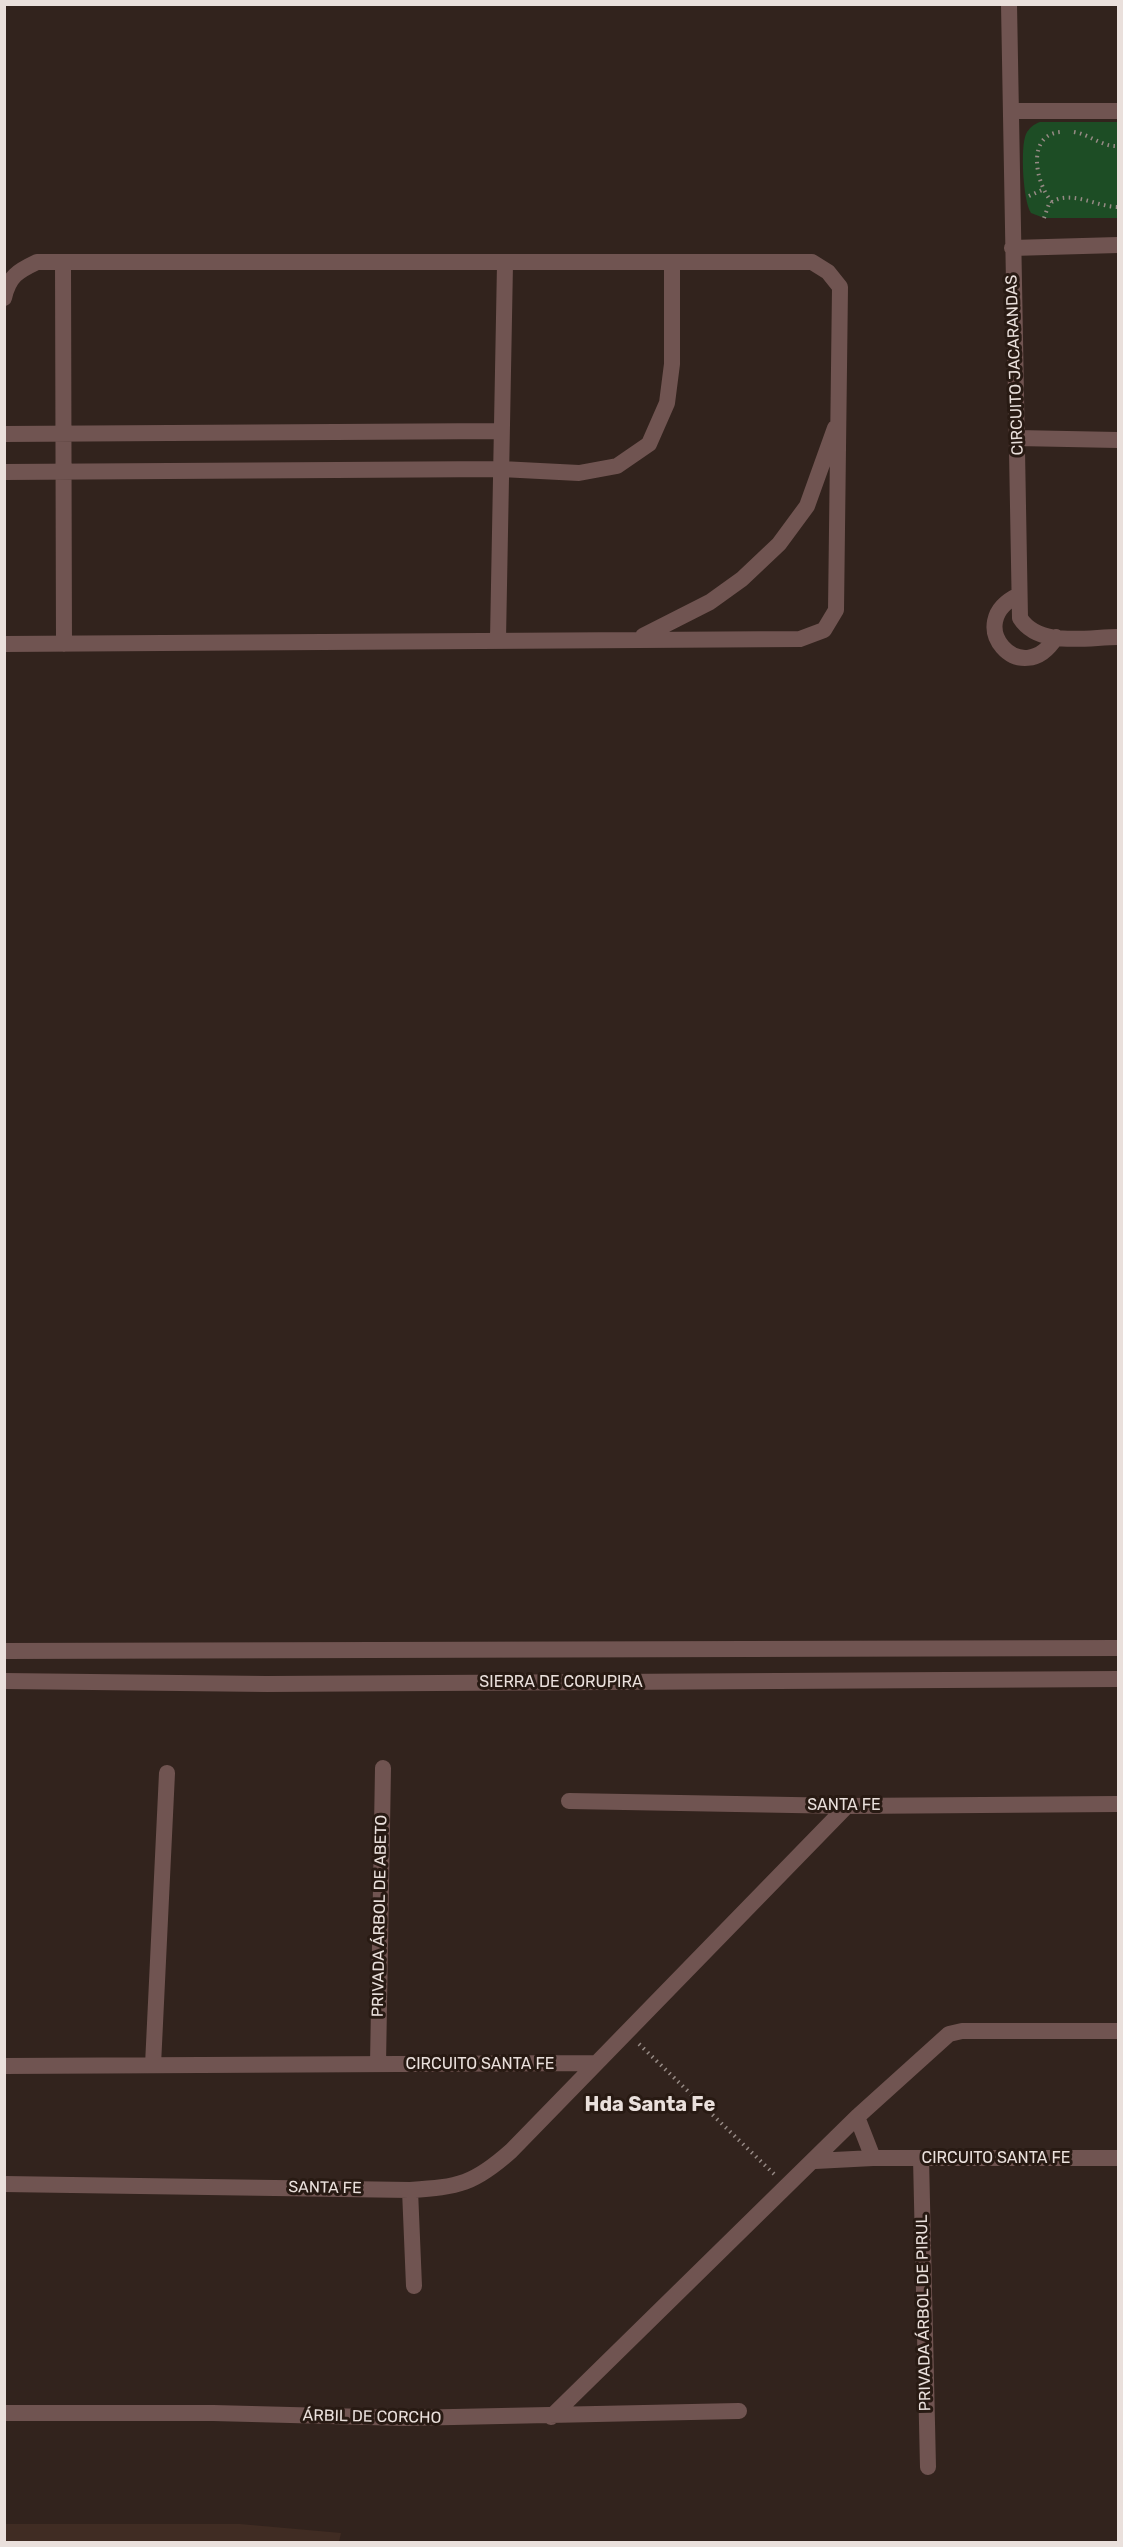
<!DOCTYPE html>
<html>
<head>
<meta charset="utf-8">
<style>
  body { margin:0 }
  #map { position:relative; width:1123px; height:2547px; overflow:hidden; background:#32231d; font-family:Rubik,sans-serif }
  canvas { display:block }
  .frame { position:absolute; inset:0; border:6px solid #eae0dc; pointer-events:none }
</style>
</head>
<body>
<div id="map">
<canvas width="1123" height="2547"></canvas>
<div class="frame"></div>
</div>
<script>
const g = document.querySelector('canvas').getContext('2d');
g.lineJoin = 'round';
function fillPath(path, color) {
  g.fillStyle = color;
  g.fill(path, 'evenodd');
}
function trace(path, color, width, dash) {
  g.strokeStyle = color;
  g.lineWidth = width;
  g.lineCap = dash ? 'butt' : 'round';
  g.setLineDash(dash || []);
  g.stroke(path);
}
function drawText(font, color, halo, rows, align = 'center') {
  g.font = font + ' Rubik,sans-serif';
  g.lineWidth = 6;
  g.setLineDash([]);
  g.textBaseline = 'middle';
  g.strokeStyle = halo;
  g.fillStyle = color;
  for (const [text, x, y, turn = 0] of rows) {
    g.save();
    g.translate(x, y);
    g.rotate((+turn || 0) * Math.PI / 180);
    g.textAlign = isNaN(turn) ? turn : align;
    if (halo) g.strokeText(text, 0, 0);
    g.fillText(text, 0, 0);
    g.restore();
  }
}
const built = new Path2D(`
  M5,2524H240L341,2533L339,2542H5Z`);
const green = new Path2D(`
  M1040,122H1118V218H1044L1031,213C1023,202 1020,147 1026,134C1029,128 1034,124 1040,122Z`);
const path = new Path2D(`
  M1074,132C1091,135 1102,147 1118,146
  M1029,196L1042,190
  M1052,202C1035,183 1026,134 1061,132
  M1044,218L1049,204C1069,188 1096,207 1118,207
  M639,2044L774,2174`);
const minor = new Path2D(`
  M1009,4L1020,618C1039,648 1087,637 1118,637
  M1011,111H1118
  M1012,248L1118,245
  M63,262L64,644
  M4,298C9,276 18,271 37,262H812L828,272L840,287L836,610L824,630L800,639L4,644
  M4,434L501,431
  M1017,438L1118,440
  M4,472L501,469L579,473L617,466L649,444L667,403L672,364V264
  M1019,595C960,622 1022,693 1056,637
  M643,636L710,602L742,579L779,544L807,506L835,428
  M498,639L505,264
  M569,1801L847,1806L1118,1804
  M378,2064L383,1768
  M153,2065L167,1773
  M4,2066L596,2063
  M857,2117L873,2158
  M921,2158L928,2467
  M815,2161L873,2158H1118
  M4,2184L410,2190C459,2187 474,2184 511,2151L847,1806
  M410,2190L414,2286
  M4,2413H213L406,2418L739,2411
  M551,2417L857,2117L949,2034L962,2031H1118`);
const tertiary = new Path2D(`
  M4,1651L1118,1648
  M4,1681L267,1684L1118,1679`);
const streetNames = [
  ["CIRCUITO JACARANDAS",1015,365,-92],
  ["SIERRA DE CORUPIRA",561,1682],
  ["SANTA FE",844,1805],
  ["PRIVADA ÁRBOL DE ABETO",380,1916,-89],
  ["CIRCUITO SANTA FE",480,2064],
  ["CIRCUITO SANTA FE",996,2158],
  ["SANTA FE",325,2188,1],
  ["PRIVADA ÁRBOL DE PIRUL",924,2313,-91],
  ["ÁRBIL DE CORCHO",372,2417,1]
];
const quarterNames = [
  ["Hda Santa Fe",650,2105]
];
fillPath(built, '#402c23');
fillPath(green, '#1d4d25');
trace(path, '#968a85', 4, [1.5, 4.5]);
trace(minor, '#705451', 16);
trace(tertiary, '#705451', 16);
drawText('16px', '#eae0dc', '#281a13', streetNames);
drawText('bold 20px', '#eae0dc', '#281a13', quarterNames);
</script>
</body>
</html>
